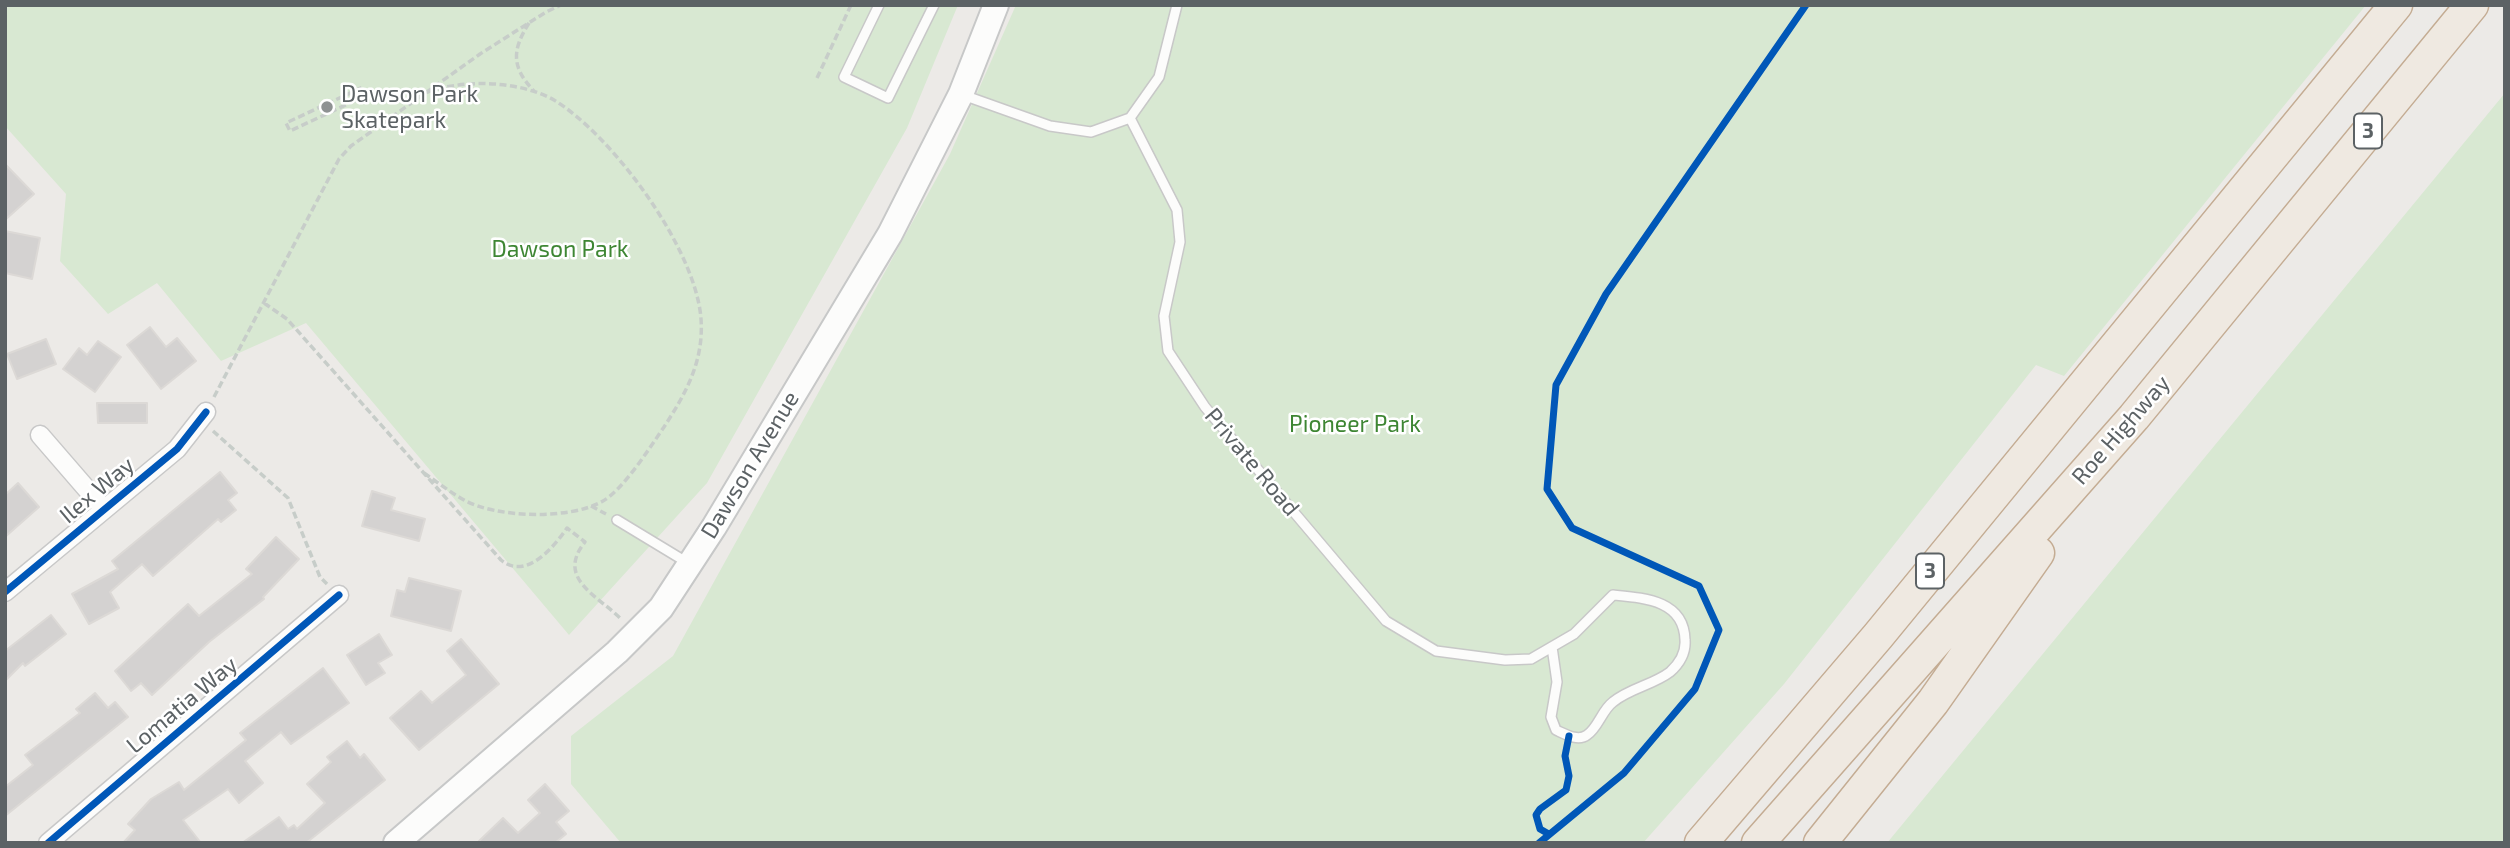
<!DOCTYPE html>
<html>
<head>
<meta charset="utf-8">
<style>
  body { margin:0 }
  #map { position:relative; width:2510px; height:848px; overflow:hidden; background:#eceae7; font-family:"Exo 2",sans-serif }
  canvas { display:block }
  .frame { position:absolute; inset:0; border:7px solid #5c6265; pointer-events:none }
</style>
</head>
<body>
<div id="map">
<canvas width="2510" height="848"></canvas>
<div class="frame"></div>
</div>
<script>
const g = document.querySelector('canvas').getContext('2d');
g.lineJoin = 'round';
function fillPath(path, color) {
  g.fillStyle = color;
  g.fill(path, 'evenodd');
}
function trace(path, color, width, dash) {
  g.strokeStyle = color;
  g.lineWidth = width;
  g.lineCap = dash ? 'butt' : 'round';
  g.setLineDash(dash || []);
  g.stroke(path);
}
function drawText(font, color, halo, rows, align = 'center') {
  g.font = font + ' "Exo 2",sans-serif';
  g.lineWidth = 5;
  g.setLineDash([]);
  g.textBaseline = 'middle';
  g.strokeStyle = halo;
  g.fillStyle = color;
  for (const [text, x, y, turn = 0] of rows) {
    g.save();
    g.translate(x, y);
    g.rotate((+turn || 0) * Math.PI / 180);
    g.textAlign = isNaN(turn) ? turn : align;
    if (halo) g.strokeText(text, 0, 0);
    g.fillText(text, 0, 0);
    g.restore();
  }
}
const green = new Path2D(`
  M5,5H958L907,128L707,483L569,635L306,323L221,361L157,283L108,314L60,261L66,194L5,126Z
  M1016,5H2366L2064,376L2036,365L1784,684L1643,843H621L571,784V736L673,656L950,154Z
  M2505,93V843H1887Z`);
const building = new Path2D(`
  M5,164L34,194L5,220Z
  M5,231L40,238L32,279L5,273Z
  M150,327L166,347L177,338L196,361L161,389L127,345Z
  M46,339L56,364L17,379L7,354Z
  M98,341L121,357L95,392L63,369L79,348L87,355Z
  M97,403H147V423H98Z
  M220,472L237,493L228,500L236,510L221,522L218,519L153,576L142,564L110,592L119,608L89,624L72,594L118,569L112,561Z
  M18,483L39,507L5,537V495Z
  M372,491L395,498L391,510L425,519L419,541L362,526Z
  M276,537L299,559L263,597L264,599L209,642L152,695L141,683L131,691L115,671L188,604L199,616L252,574L246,569Z
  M409,578L461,591L451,631L391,616L397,590L405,592Z
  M51,615L66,634L25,666L23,663L5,681V651Z
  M379,634L392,655L378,663L385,673L366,685L347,655Z
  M461,639L499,684L419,750L390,718L421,691L432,703L466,675L447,651Z
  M323,668L349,703L291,744L281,732L245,761L263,783L239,803L228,789L183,820L201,843H123L135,830L128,824L151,799L179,782L184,790L246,740L240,733Z
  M95,693L108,708L115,702L128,717L5,816V787L33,765L25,755L80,713L76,709Z
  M347,741L360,758L364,754L385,780L306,843H242L279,817L288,829L294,825L297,829L325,803L307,784L331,762L327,757Z
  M545,784L569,811L556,822L566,834L555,843H477L503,818L518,833L540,813L528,800Z`);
const path = new Path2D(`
  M529,23C512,50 511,67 534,91
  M817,78L851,5
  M367,95L363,87L286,123L290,131L367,95L400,101L414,99
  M264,303L287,319L501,560C526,581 554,547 567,528L585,542C555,579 599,596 622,620
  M214,397L339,159L351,146L480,54L546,12L561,5
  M213,431L288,498L320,577L327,584
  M424,473C437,482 450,492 464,500C496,518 571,520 603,501C623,490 651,446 664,427C686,393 704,361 701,319C696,249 613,136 554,100C518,80 462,79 425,93
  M591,506L606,514`);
const service = new Path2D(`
  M879,5L844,77L888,98L934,5
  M963,95L1050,126L1091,132L1130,118L1159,77L1177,5
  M1130,118L1177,210L1180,242L1164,316L1168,351L1205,407L1386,621L1436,651L1505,660L1531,659L1574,634L1613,595C1644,598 1684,600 1685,640C1686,653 1680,663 1670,672C1653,685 1630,688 1613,702C1602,710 1598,728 1587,735C1578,742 1565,734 1556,730L1551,717L1557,682L1552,647
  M617,520L688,563`);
const minor = new Path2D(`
  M40,435L104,509
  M5,592L177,449L206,412
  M48,843L339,595`);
const secondary = new Path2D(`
  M396,843L617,652L661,608L714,527L890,234L961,94L996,5`);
const motorway = new Path2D(`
  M1701,843L1878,636L2396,5
  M1758,843L2134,417L2472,5
  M1820,843L1933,702L2038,553`);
const cycleway = new Path2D(`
  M5,592L177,449L206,412
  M1547,833L1540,829L1536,815L1540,809L1566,790L1569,776L1565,756L1569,736
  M48,843L339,595
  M1539,843L1624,773L1695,689L1719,630L1699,586L1572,528L1547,489L1556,385L1606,294L1806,5`);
const markers = [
  [327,107,7,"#8e9292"]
];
const shields = [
  [2368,131,28],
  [1930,571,28]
];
const shieldNames = [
  ["3",2368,131],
  ["3",1930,571]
];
const poiNames = [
  ["Dawson Park",341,94],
  ["Skatepark",341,120]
];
const parkNames = [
  ["Dawson Park",560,249],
  ["Pioneer Park",1355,424]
];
const streetNames = [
  ["Roe Highway",2121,430,-49],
  ["Private Road",1252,462,50],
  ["Dawson Avenue",750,465,-59],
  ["Ilex Way",97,490,-40],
  ["Lomatia Way",182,705,-40]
];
fillPath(green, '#d8e8d2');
fillPath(building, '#d4d2d1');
trace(building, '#dcd9d6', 2);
trace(service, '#c8c8c8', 12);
trace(minor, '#c8c8c8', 21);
trace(secondary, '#c7c8c8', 28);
trace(motorway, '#c4ac93', 35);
trace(path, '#c7cdc9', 3.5, [7, 3.5]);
trace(service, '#fcfcfb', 9);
trace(minor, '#fcfcfb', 18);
trace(secondary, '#fcfcfb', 24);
trace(motorway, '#efe9e1', 32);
trace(cycleway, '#0057b8', 7);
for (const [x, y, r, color] of markers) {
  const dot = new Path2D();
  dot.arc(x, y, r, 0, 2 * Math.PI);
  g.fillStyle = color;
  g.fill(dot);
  trace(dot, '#fff', 2.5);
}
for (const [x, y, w] of shields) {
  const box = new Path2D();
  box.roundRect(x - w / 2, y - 17.5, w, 35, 5);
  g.fillStyle = '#fff';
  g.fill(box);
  trace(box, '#5c6265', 2);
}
drawText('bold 21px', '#5c6265', null, shieldNames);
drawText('23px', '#5c6265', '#fff', poiNames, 'left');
drawText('23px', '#3e8633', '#fff', parkNames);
drawText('23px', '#5c6265', '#fff', streetNames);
</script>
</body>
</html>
